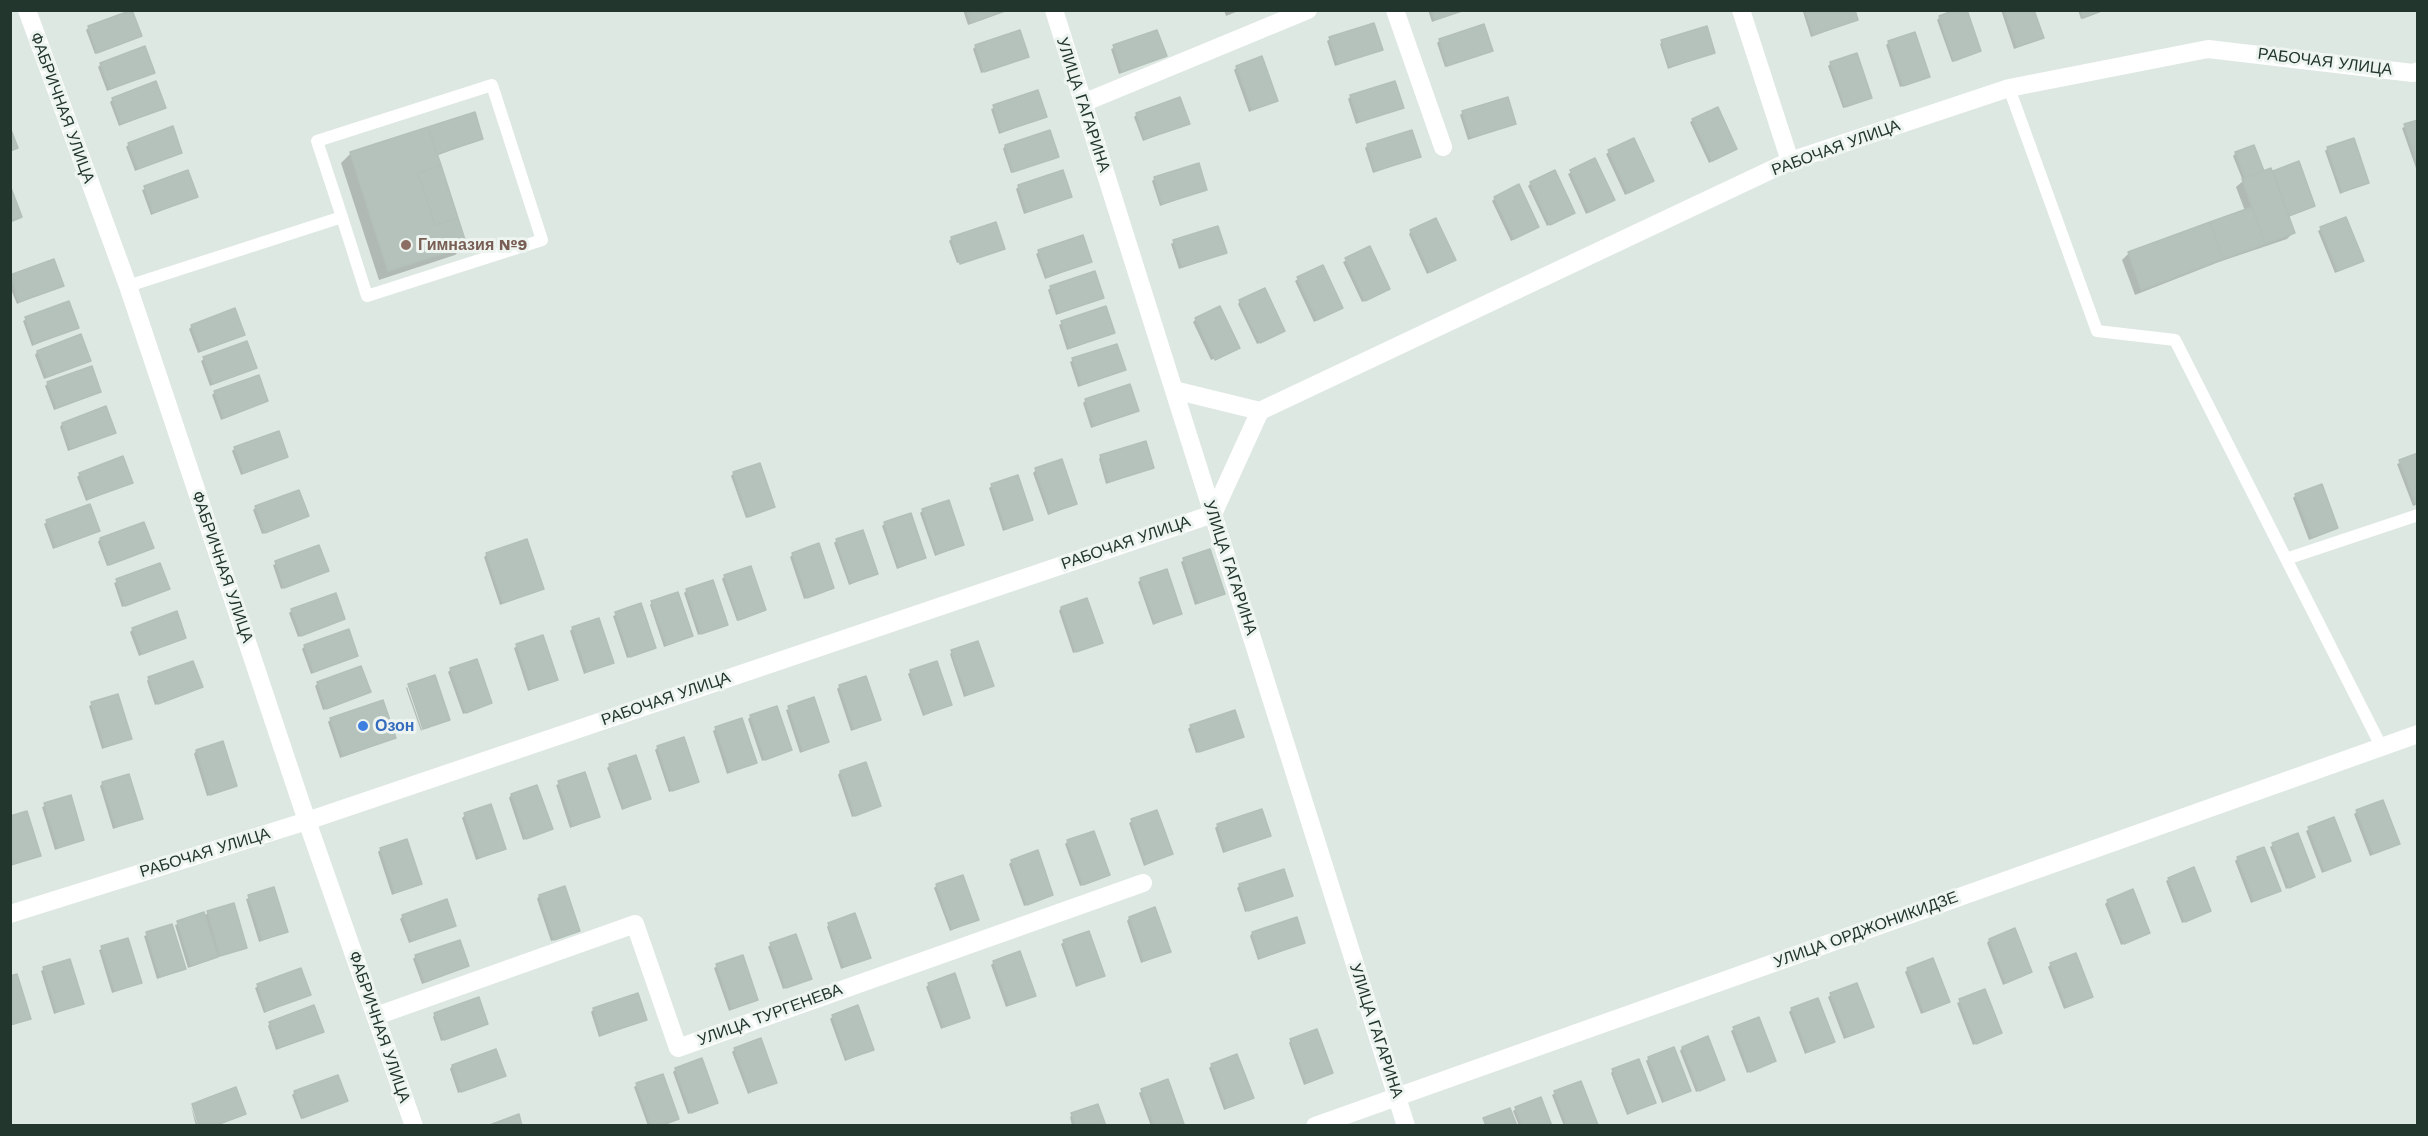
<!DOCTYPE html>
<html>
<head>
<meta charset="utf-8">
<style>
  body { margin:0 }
  #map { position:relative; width:2428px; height:1136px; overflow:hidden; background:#dee8e2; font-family:"Work Sans",sans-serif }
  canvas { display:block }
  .frame { position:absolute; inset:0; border:12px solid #22362d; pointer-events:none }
</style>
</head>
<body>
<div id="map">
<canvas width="2428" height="1136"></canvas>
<div class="frame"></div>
</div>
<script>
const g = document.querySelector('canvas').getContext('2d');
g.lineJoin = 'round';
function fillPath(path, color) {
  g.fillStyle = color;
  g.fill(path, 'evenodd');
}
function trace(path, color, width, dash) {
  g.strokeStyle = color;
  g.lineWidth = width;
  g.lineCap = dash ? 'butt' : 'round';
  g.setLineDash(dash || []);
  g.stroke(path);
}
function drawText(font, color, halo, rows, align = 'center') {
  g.font = font + ' "Work Sans",sans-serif';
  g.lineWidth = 6;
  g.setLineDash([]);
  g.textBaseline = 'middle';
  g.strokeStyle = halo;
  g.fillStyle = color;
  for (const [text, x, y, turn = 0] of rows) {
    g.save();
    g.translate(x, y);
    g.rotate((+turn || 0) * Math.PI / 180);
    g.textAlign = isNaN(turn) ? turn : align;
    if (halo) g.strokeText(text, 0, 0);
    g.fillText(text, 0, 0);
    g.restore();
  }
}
const shadow = new Path2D(`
  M963,10H1010L968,25Z
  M1224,10H1241L1226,16Z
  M1428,10H1460L1432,22Z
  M1805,10H1854L1857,20L1811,37L1803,12Z
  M2001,10H2033L2042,38L2014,49Z
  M2078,10H2106L2081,19Z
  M1940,17L1979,51L1952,62L1937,20Z
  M89,27L140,36L95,54L86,30Z
  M1156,31L1165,56L1119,74L1111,49Z
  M1330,39L1381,50L1335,66L1327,41Z
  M1440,40L1491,51L1445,67L1437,43Z
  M1662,42L1713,52L1668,69L1660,44Z
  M1889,42L1928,76L1900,87L1886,45Z
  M976,46L1027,56L981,73L973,49Z
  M1831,63L1870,97L1843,108L1828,66Z
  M101,64L153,73L107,91L98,67Z
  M1237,67L1277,100L1249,112L1234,70Z
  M1037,92L1045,117L999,134L991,109Z
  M1351,96L1402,107L1356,124L1348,99Z
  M113,99L164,108L119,126L110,102Z
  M1463,112L1514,123L1468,140L1460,115Z
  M1137,114L1188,123L1143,141L1134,117Z
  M1693,120L1736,149L1709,163L1690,122Z
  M2418,121V171H2417L2402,128Z
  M481,139L436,156L465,245L455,255L379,280L341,163L351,153Z
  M129,144L181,152L135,171L126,147Z
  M1368,145L1419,157L1373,173L1365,148Z
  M1005,146L1057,156L1011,173L1003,149Z
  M2328,148L2368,182L2340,194L2325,151Z
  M1609,152L1652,181L1625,195L1606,154Z
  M2236,153L2262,171L2272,174L2298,163L2314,205L2288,217L2293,233L2287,239L2219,262L2135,295L2122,260L2128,254L2245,211L2236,187L2243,181L2233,156Z
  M1594,160L1613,200L1586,214L1568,174Z
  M187,172L196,196L151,215L142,190Z
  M1155,178L1206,189L1160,206L1152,181Z
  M1531,183L1574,212L1547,226L1528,186Z
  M1019,186L1070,197L1024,214L1016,189Z
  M1495,198L1538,227L1511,241L1492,201Z
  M2321,229L2362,261L2335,273L2318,231Z
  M1411,231L1454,260L1427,274L1409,234Z
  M952,238L1002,248L957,263L949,241Z
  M1174,242L1225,253L1179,269L1171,244Z
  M1370,248L1386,291L1362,302L1343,262Z
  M1039,252L1090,262L1045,279L1036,254Z
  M10,276L62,285L17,304L10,287Z
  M1298,279L1341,308L1314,322L1295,281Z
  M1051,287L1102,298L1056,315L1048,290Z
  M1240,301L1280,333L1257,344L1238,304Z
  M26,319L77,327L32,346L23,321Z
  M1196,319L1237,348L1211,360L1193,322Z
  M1062,323L1113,333L1067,350L1059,325Z
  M192,326L243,335L198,353L189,329Z
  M37,352L89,361L44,379L35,355Z
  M204,359L255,367L210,386L201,361Z
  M1073,360L1124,370L1078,387L1070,362Z
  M48,383L100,392L54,410L45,386Z
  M215,392L267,401L221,420L212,395Z
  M1086,400L1137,410L1091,428L1083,403Z
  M62,424L114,433L68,451L60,427Z
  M235,448L287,457L241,475L232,451Z
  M2418,455V504L2413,506L2397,464Z
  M1101,456L1152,467L1106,484L1099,459Z
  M1036,470L1076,504L1048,515L1033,473Z
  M734,473L773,507L746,518L731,476Z
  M80,474L131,482L86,501L77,477Z
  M992,486L1031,520L1003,531L989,488Z
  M2296,495L2337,528L2309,540L2293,498Z
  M256,507L308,516L262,534L253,510Z
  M923,510L963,545L935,556L920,513Z
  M47,522L99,530L53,549L44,524Z
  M885,523L925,558L897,569L882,526Z
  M100,539L152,548L107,566L98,542Z
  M837,540L876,574L849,585L834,543Z
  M318,547L327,571L281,589L273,565Z
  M487,554L542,589L500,605L484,557Z
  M793,554L832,588L804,599L790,557Z
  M1184,560L1223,594L1195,605L1181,562Z
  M159,565L168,589L122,607L114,583Z
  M725,576L765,610L737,621L722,579Z
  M1141,579L1181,613L1153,625L1138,582Z
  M687,590L726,624L698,635L684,593Z
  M652,602L692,636L664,647L650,605Z
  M640,605L655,647L627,658L613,616Z
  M1061,608L1101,642L1073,653L1059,611Z
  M292,610L344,619L298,637L289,613Z
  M573,628L612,662L584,674L570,631Z
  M133,629L185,637L139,656L130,632Z
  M305,646L357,655L311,674L302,649Z
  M517,646L556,680L528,691L514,648Z
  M952,652L992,686L964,697L950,654Z
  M451,669L491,703L463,714L448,672Z
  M911,671L950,705L923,716L908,674Z
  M149,678L201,687L155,705L147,681Z
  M318,683L369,692L323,710L315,686Z
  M410,685L448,720L425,729Z
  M840,686L879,720L851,731L837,689Z
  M407,687L422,730L421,731L406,688Z
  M813,699L828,741L800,753L786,710Z
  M92,704L130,739L102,749L89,706Z
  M751,716L790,750L762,761L748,719Z
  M331,719L395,738L340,758L328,722Z
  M1191,726L1242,736L1196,753L1188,729Z
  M716,729L755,763L727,774L713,731Z
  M658,747L697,781L669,792L655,750Z
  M196,751L235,786L207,796L194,754Z
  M610,765L649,799L622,810L607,768Z
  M840,772L880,806L852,817L838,775Z
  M584,774L598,817L570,828L556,785Z
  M103,783L141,818L113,829L100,786Z
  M511,795L551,829L523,840L509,798Z
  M70,797L83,839L55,850L42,807Z
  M2357,812L2398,844L2370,856L2354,814Z
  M465,815L504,849L476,860L462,818Z
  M10,818L39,855L11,866L10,864Z
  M1132,821L1171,854L1144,866L1129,823Z
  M1218,825L1269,835L1223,853L1215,828Z
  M2309,829L2349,861L2322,873L2306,831Z
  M1068,841L1108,875L1080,886L1065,844Z
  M2273,845L2314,877L2286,889L2270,847Z
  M381,849L420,883L392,895L378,852Z
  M2238,858L2279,891L2251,903L2235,861Z
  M1012,861L1051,895L1024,906L1009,864Z
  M2169,879L2209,911L2182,923L2166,881Z
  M937,885L977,919L950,931L934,888Z
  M1240,885L1291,895L1245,912L1237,888Z
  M273,889L287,931L259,942L246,899Z
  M539,896L579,930L551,941L537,899Z
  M2108,901L2148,933L2121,945L2105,904Z
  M233,905L246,947L188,968L175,925Z
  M403,916L454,925L409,943L400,919Z
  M1129,918L1169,951L1141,963L1127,921Z
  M829,924L869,957L841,969L827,927Z
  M171,926L185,969L157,979L144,936Z
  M1252,933L1304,943L1258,960L1250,936Z
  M127,940L140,983L112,993L99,950Z
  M1989,940L2030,972L2003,985L1987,943Z
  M1064,942L1103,975L1076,987L1061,944Z
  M771,944L811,978L783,989L768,947Z
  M416,956L468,966L422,984L413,959Z
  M994,962L1034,995L1006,1007L991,965Z
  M2051,964L2092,996L2064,1009L2048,967Z
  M717,966L757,999L729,1011L714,968Z
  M44,969L82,1003L54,1014L41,971Z
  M1908,969L1948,1002L1921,1014L1905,972Z
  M10,977L29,1018L10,1026Z
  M929,984L968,1017L941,1029L926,987Z
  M258,986L309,994L264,1013L255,988Z
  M1984,991L2000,1033L1973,1045L1957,1003Z
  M1831,995L1872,1027L1844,1039L1828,997Z
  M594,1009L645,1020L599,1037L591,1012Z
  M1792,1009L1833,1041L1805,1054L1789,1012Z
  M435,1014L486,1024L441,1041L433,1017Z
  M833,1016L872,1050L845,1061L830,1019Z
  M270,1023L322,1031L276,1050L268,1026Z
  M1734,1029L1774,1061L1747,1073L1731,1031Z
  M1291,1040L1332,1073L1304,1085L1289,1043Z
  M1682,1048L1723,1080L1696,1092L1680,1051Z
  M735,1049L775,1082L748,1094L732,1052Z
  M1649,1058L1689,1090L1662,1103L1646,1061Z
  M1212,1065L1252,1098L1224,1110L1209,1068Z
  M452,1066L504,1075L458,1093L450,1069Z
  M676,1069L716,1102L688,1114L673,1072Z
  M1613,1071L1654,1103L1627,1115L1611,1073Z
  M637,1085L677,1118L662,1126H648L634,1087Z
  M1142,1091L1182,1123L1151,1126L1139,1093Z
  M295,1092L346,1101L301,1119L292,1095Z
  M1555,1093L1595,1126H1564L1552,1095Z
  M191,1106L198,1126H196Z
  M1516,1109L1551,1126H1519L1513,1111Z
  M1072,1115L1104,1126H1072L1070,1117Z`);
const building = new Path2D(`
  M132,10L142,36L97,53L88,26Z
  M967,10H1007L971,23Z
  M1432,10H1462V11L1435,20Z
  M1805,10H1855L1858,20L1813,35Z
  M1955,10H1967L1981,51L1954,61L1939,16Z
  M2004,10H2034L2044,38L2017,47Z
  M2081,10H2104L2083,18Z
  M1374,23L1383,50L1338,64L1329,37Z
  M1484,24L1493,51L1447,66L1439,39Z
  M1707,26L1715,53L1670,67L1661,40Z
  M1020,30L1029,57L984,72L975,45Z
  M1157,30L1167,56L1122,72L1113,45Z
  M1915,32L1930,77L1903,86L1888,41Z
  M145,46L155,73L110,89L100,63Z
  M1857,53L1872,98L1845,107L1830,62Z
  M1262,56L1278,101L1252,110L1236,66Z
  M156,81L166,108L121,124L112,98Z
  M1395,81L1404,108L1359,122L1350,95Z
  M1038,90L1047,117L1001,132L993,105Z
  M1180,97L1190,124L1145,139L1136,113Z
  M1508,97L1516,124L1471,138L1462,111Z
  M1718,107L1737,149L1712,161L1692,119Z
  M475,112L483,139L437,154L428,127Z
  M2418,120V163L2404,124Z
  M173,126L182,153L138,169L128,143Z
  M10,127L18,148L10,151Z
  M428,127L441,165L418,173L435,225L458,218L467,246L388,271L350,152Z
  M1050,130L1059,157L1013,172L1005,145Z
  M1412,130L1421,157L1375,171L1367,144Z
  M1634,138L1654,181L1628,193L1608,150Z
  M2354,138L2369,183L2342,192L2327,147Z
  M2254,145L2264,171L2245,178L2235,152Z
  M1595,158L1615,200L1589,212L1570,170Z
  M2299,161L2315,206L2289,216L2273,171Z
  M1199,163L1207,190L1162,204L1154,177Z
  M441,165L458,218L435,225L418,173Z
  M2271,168L2295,233L2265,244L2242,179Z
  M188,170L198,197L153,213L144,186Z
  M1063,170L1072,197L1027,212L1018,185Z
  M1555,170L1575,213L1550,225L1530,182Z
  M1519,184L1539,227L1514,239L1494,197Z
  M10,185L22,217L10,222Z
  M2252,207L2265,244L2223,259L2210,222Z
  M2346,217L2364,261L2338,271L2320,227Z
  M1436,218L1456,260L1430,272L1410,230Z
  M996,222L1005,249L960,264L951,237Z
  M2210,222L2223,259L2141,290L2128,252Z
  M1218,226L1227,253L1182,267L1173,240Z
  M1083,235L1092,262L1047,277L1038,250Z
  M1370,246L1390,289L1365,301L1345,258Z
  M54,259L64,286L19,302L10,275Z
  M1323,265L1343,308L1317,320L1297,277Z
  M1095,271L1104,298L1059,313L1050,286Z
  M1265,288L1285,331L1260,343L1239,300Z
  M69,301L79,328L34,344L25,317Z
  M1106,306L1115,333L1070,348L1061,321Z
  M1220,306L1240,348L1215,360L1195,318Z
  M235,308L245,335L201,351L191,325Z
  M81,334L91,361L47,377L37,351Z
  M247,341L257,368L213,384L203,357Z
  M1117,344L1126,370L1081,385L1072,358Z
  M92,366L101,392L57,408L47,382Z
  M259,375L268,401L224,418L214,391Z
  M1130,384L1139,411L1094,426L1085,399Z
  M106,406L116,433L71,449L62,423Z
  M279,431L288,457L244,473L234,447Z
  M1146,441L1154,468L1109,482L1100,455Z
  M2418,453V504H2416L2399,460Z
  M123,456L133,483L88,499L79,473Z
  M1062,459L1077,504L1050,513L1035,468Z
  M760,463L775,507L748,517L733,472Z
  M1018,475L1033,520L1006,529L991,484Z
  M2322,484L2338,528L2312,538L2295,494Z
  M299,490L309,516L265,533L255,506Z
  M949,500L964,545L937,554L922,509Z
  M90,504L100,531L56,547L46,520Z
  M911,513L926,558L899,567L884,522Z
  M144,522L154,548L109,565L100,538Z
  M863,530L878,574L851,583L836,539Z
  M527,539L544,589L503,603L486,553Z
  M819,543L834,588L807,598L792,553Z
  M319,545L329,571L284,588L275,561Z
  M1210,549L1225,594L1198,603L1183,558Z
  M160,563L170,589L125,606L116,579Z
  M751,566L766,610L739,620L724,575Z
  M1167,569L1182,614L1155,623L1140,578Z
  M713,580L728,625L701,634L686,589Z
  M678,592L693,636L667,645L651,601Z
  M336,593L345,619L301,636L291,609Z
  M1087,598L1103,643L1076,652L1061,607Z
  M641,603L656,648L630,657L615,612Z
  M177,611L186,638L142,654L132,628Z
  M599,618L614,663L587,672L572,627Z
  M349,629L358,656L314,672L304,645Z
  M543,635L558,680L531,689L516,644Z
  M978,641L994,686L967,695L951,650Z
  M477,659L492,703L466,713L450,668Z
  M193,661L203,687L158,704L148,677Z
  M937,661L952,705L925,714L910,670Z
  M361,666L371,692L326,709L317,682Z
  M435,675L450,720L423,729L408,684Z
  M866,676L881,720L854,729L839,685Z
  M118,694L132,739L105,747L91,702Z
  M814,697L829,742L803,751L788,706Z
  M383,700L396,738L343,756L330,718Z
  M777,706L792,750L765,760L750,715Z
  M1235,710L1244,737L1199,752L1190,725Z
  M742,718L757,763L730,772L715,727Z
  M684,737L699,782L672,791L657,746Z
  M223,741L237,786L210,795L196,750Z
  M636,755L651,799L624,808L609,764Z
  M866,762L881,806L855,816L840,771Z
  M585,772L600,817L573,826L558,781Z
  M129,774L143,819L116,827L102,782Z
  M537,785L553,829L526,839L511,794Z
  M71,795L84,840L58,848L44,803Z
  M2383,800L2400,844L2373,854L2356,810Z
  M491,804L506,849L479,858L464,813Z
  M1262,809L1271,836L1226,851L1217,824Z
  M1157,810L1173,854L1146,864L1131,819Z
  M27,811L41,856L14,864L10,854V816Z
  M2334,817L2351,861L2325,871L2308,827Z
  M1094,831L1110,875L1083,885L1067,840Z
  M2298,833L2315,877L2289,888L2272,843Z
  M407,839L422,884L395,893L380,848Z
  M2264,847L2281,891L2254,901L2237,857Z
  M1038,850L1053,895L1027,905L1011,860Z
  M2194,867L2211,911L2185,922L2168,878Z
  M1284,869L1293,896L1248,911L1239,884Z
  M963,875L979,920L952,929L936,884Z
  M565,886L580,931L554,940L539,895Z
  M274,887L288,932L262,940L248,895Z
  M2133,889L2150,933L2124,944L2107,900Z
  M447,899L456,926L412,941L402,915Z
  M234,903L247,948L220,956L207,911Z
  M1155,907L1171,952L1144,961L1129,917Z
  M204,912L218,957L191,966L177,921Z
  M855,913L871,958L844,967L828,923Z
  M1297,917L1305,943L1260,958L1252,932Z
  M172,924L186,969L160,977L146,932Z
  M2015,928L2032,972L2006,983L1989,939Z
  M1089,931L1105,976L1078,985L1063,940Z
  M796,934L812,979L786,988L770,943Z
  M128,938L142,983L115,991L101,946Z
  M460,940L469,966L425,982L415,955Z
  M1020,951L1036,996L1009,1005L993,961Z
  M2076,953L2093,997L2067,1007L2050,963Z
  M743,955L758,1000L732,1009L716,964Z
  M1933,958L1950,1002L1924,1012L1907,968Z
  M70,959L84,1004L57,1012L43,967Z
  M301,968L311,995L266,1011L257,984Z
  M955,973L970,1018L944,1027L928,983Z
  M17,974L31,1019L10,1025V976Z
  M1857,983L1874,1027L1847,1037L1830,993Z
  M1985,989L2002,1033L1976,1044L1959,999Z
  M638,993L647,1020L601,1035L593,1008Z
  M479,997L488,1024L444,1040L434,1013Z
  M1818,998L1835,1042L1808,1052L1791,1008Z
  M314,1005L324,1032L279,1048L269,1022Z
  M858,1005L874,1050L847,1059L832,1015Z
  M1759,1017L1776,1061L1750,1072L1733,1027Z
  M1317,1029L1333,1073L1307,1083L1290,1039Z
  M1708,1036L1725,1080L1699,1091L1682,1047Z
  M761,1038L777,1083L750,1092L734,1048Z
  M1674,1047L1691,1091L1665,1101L1648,1057Z
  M496,1049L506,1076L461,1092L452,1065Z
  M1237,1054L1254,1098L1227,1108L1211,1064Z
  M702,1058L718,1103L691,1113L675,1068Z
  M1639,1059L1656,1103L1629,1113L1612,1069Z
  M663,1074L679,1119L660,1126H651L636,1083Z
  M338,1075L348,1101L303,1118L294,1091Z
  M1168,1079L1184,1124L1154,1126L1141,1089Z
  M1581,1081L1598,1125L1597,1126H1567L1554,1091Z
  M236,1087L246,1114L214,1126H199L192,1104Z
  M1541,1097L1552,1126H1522L1515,1107Z
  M1098,1104L1106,1126H1076L1071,1113Z
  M1510,1108L1517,1126H1486L1483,1118Z
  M519,1114L522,1126H487Z`);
const service = new Path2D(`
  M2009,88L2097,331L2175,340L2381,746
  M128,286L342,217L317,141L492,85L542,240L367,296L342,217
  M2286,559L2418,515`);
const minor = new Path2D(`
  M27,10L128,286L307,821L414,1126
  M1054,10L1406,1126
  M1395,10L1443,147
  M1741,10L1790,161
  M1083,103L1308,10
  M1174,390L1260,411
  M10,914L307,821L1213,514L1260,411L1790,161L2009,88L2208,49L2413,73L2418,71
  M376,1016L635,924L678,1048L1143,883
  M1315,1126L2418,734`);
const markers = [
  [406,245,6,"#8d6e63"],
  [363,726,6,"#3f7fe0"]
];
const streetNames = [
  ["РАБОЧАЯ УЛИЦА",2325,62,7],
  ["УЛИЦА ГАГАРИНА",1083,105,72],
  ["ФАБРИЧНАЯ УЛИЦА",62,108,70],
  ["РАБОЧАЯ УЛИЦА",1836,148,-20],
  ["РАБОЧАЯ УЛИЦА",1126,543,-19],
  ["ФАБРИЧНАЯ УЛИЦА",222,567,71],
  ["УЛИЦА ГАГАРИНА",1230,568,72],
  ["РАБОЧАЯ УЛИЦА",666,699,-19],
  ["РАБОЧАЯ УЛИЦА",205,853,-17],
  ["УЛИЦА ОРДЖОНИКИДЗЕ",1866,930,-20],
  ["УЛИЦА ТУРГЕНЕВА",770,1015,-20],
  ["ФАБРИЧНАЯ УЛИЦА",379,1027,71],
  ["УЛИЦА ГАГАРИНА",1376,1031,72]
];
const educationNames = [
  ["Гимназия №9",418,245]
];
const shopNames = [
  ["Озон",375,726]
];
fillPath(shadow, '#0003');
fillPath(building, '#b4c2bb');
trace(building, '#b2c0b8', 1.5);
trace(service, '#fff', 12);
trace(minor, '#fff', 18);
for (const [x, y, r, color] of markers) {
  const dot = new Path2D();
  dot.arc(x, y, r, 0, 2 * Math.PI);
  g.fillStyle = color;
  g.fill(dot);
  trace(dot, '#eef5f1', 2);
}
drawText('16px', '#22362d', '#eef5f1', streetNames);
drawText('bold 16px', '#785e54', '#eef5f1', educationNames, 'left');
drawText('bold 16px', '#366cbe', '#eef5f1', shopNames, 'left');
</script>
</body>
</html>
